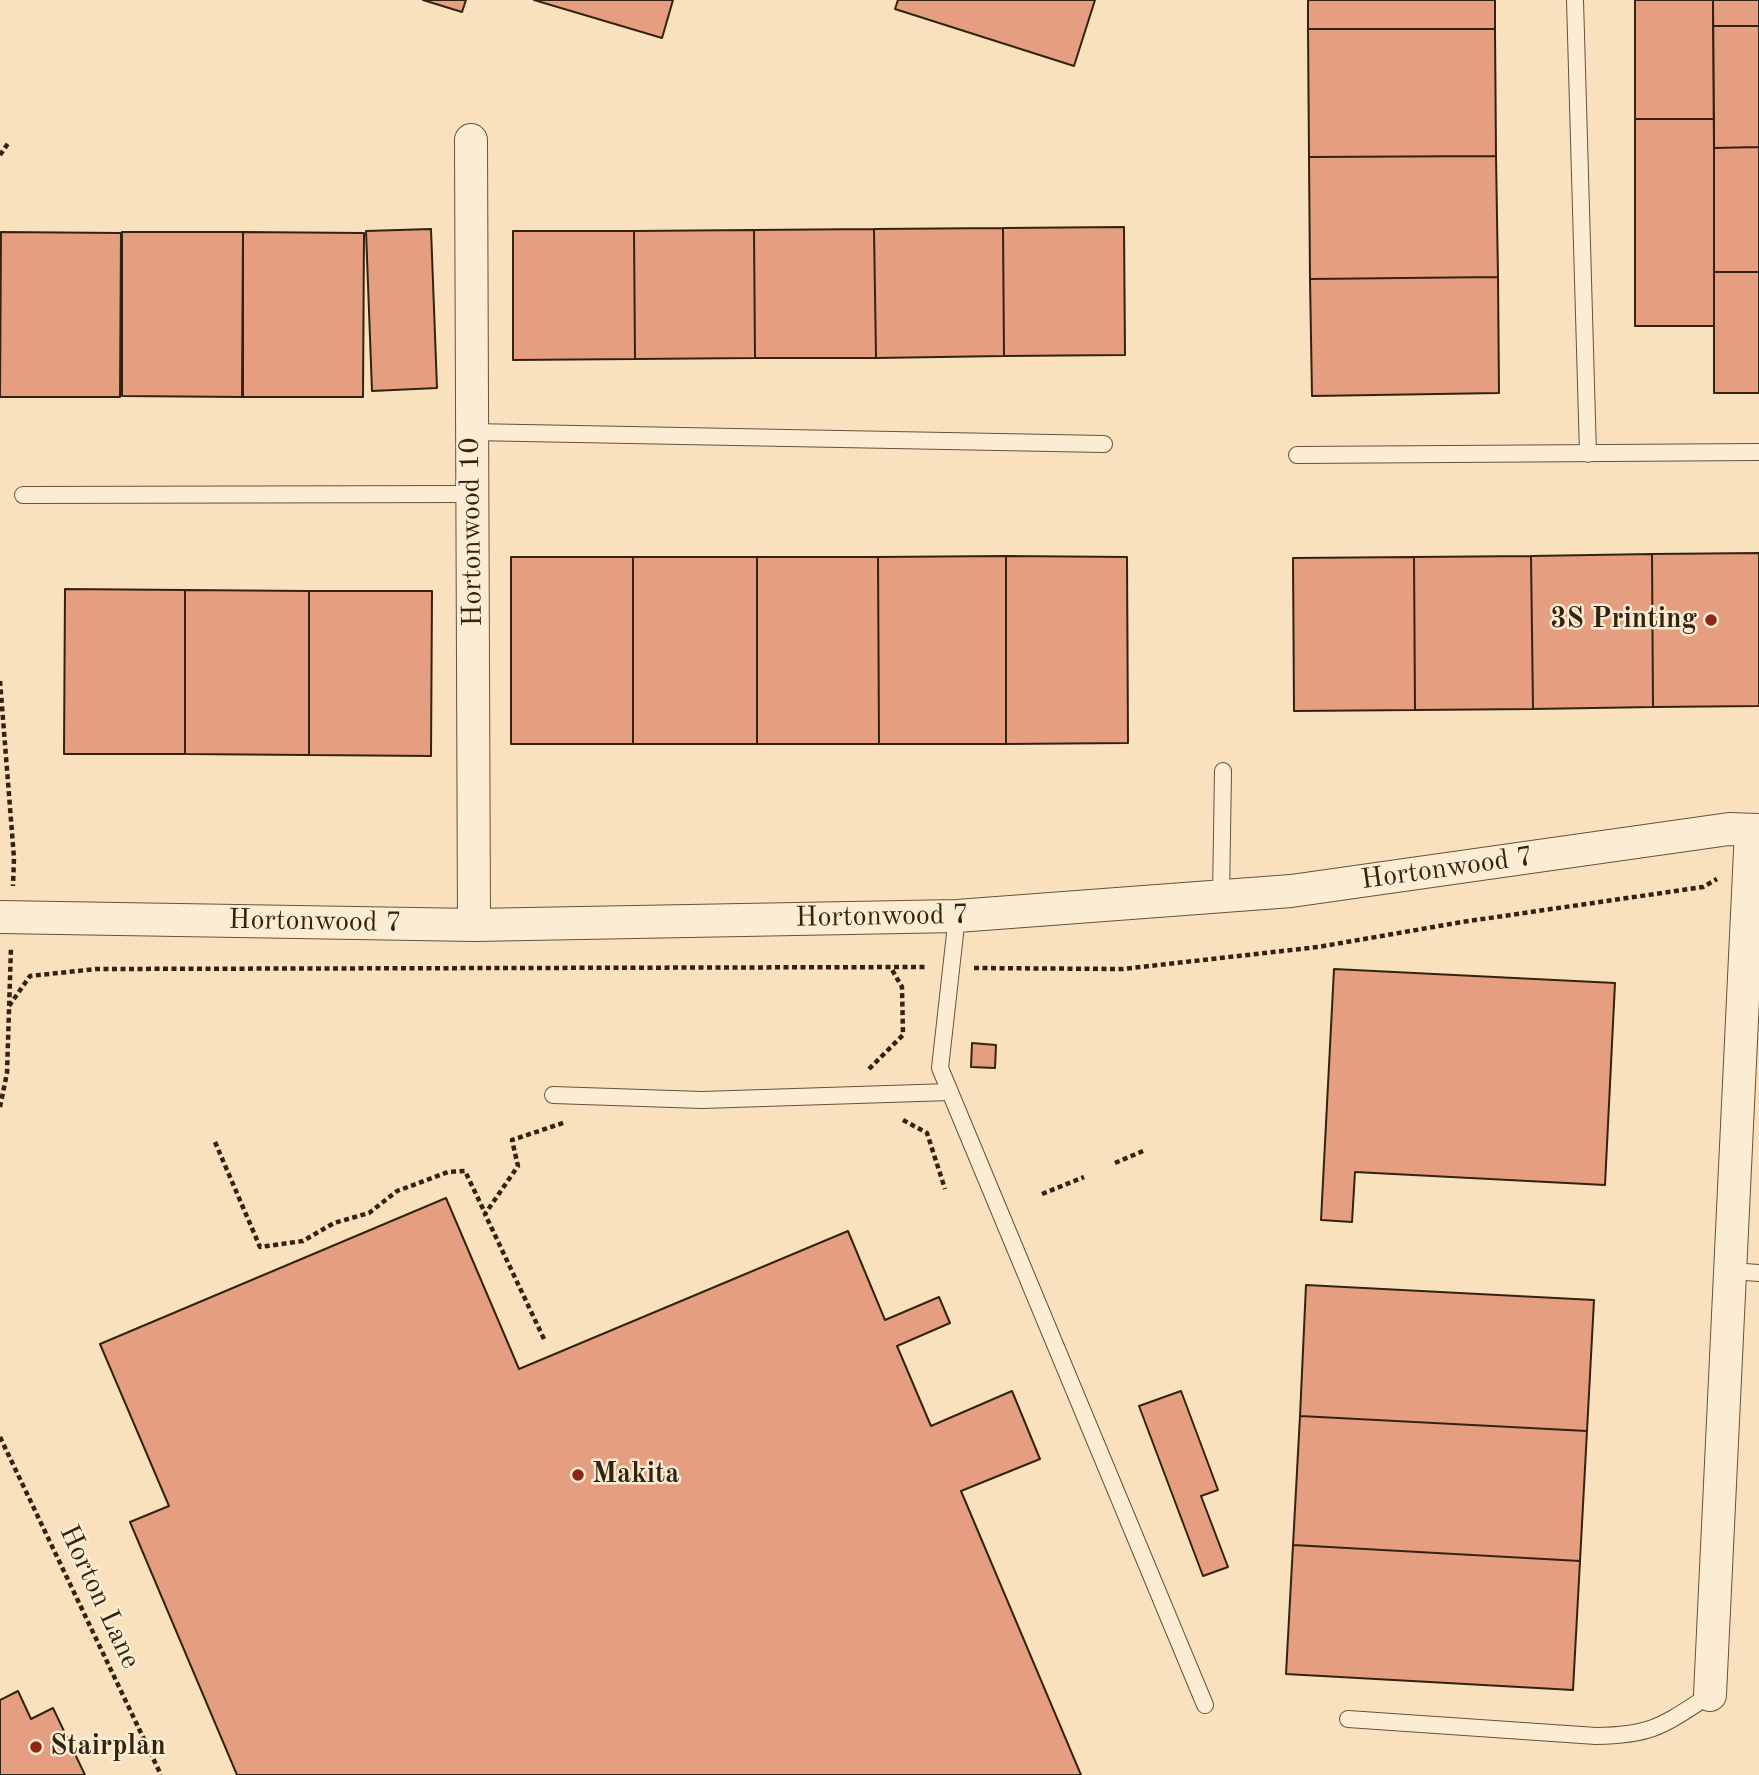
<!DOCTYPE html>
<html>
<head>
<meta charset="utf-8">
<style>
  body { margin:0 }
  canvas { display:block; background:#fae1bd }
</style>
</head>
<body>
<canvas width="1759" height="1775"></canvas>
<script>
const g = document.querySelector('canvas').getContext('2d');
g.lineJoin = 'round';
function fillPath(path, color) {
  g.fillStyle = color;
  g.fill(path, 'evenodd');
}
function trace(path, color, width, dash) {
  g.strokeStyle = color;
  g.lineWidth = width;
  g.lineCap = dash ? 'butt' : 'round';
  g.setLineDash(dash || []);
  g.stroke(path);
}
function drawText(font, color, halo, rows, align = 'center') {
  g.font = font + ' "Old Standard TT",serif';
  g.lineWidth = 5;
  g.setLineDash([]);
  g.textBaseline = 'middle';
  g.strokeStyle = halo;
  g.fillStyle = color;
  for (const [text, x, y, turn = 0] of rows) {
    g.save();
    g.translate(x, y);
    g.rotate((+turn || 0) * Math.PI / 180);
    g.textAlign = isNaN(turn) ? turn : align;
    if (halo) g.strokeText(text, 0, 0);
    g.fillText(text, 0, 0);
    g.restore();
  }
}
const building = new Path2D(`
  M423,0H466L462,12Z
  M534,0H673L662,38Z
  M898,0H1095L1074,66L895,9Z
  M1308,0H1495V29H1308Z
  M1635,0H1713L1714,119H1635Z
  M1713,0H1759V26H1713Z
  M1713,26H1759V147L1714,148Z
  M1308,29H1495L1496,156L1309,157Z
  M1635,119H1714V326H1635Z
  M1759,147V272H1714V148Z
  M1496,156L1498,277L1310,279L1309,157Z
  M1124,227L1125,355L1004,356L1003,228Z
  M1003,228L1004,356L876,358L874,229Z
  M431,229L437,388L372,391L366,231Z
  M874,229L876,358H755L754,230Z
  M754,230L755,358L635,359L634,231Z
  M513,231H634L635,359L513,360Z
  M1,232L121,233L120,397H0Z
  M122,232H243L242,397L122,396Z
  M243,232L364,233L363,397H243Z
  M1714,272H1759V393H1714Z
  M1498,277L1499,393L1312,396L1310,279Z
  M1759,553V706L1653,707L1652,554Z
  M1652,554L1653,707L1533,709L1531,556Z
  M1006,556V744H879L878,557Z
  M1006,556L1127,557L1128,743L1006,744Z
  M1531,556L1533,709L1415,710L1414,557Z
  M511,557H633V744H511Z
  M633,557H757V744H633Z
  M757,557H878L879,744H757Z
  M1414,557L1415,710L1294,711L1293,558Z
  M65,589L185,590V754H64Z
  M185,590L309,591V755L185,754Z
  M309,591H432L431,756L309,755Z
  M1334,969L1615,983L1605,1185L1355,1172L1352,1222L1321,1220Z
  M972,1043L996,1045L995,1068L971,1067Z
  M446,1198L519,1369L848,1231L885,1320L939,1297L950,1323L897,1346L931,1426L1012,1391L1040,1459L961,1491L1081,1775H237L130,1522L169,1506L100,1344Z
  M1306,1285L1594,1300L1587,1431L1300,1416Z
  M1181,1391L1218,1490L1201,1496L1228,1567L1203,1576L1139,1406Z
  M1300,1416L1587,1431L1580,1561L1293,1545Z
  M1293,1545L1580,1561L1573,1690L1286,1674Z
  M18,1691L31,1719L53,1708L85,1775H0V1700Z`);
const path = new Path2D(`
  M0,155L9,142
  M0,681L14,858L13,886
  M974,968L1123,969L1318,947L1462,922L1703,887L1717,879
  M9,1006L30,976L96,969L927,967
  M869,1069L903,1035L902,987L891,968
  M0,1107L7,1073L11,947
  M903,1120L927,1133L945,1189
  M215,1142L260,1247L303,1241L334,1223L369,1213L397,1191L448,1172L465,1171L485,1213
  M1115,1163L1143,1151
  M1042,1194L1084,1177
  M544,1339L485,1214L518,1166L512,1140L566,1122
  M0,1437L161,1775`);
const lane = new Path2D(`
  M1575,0L1588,454
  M471,432L1104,444
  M1297,455L1759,452
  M23,495L472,494
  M1221,897L1223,771
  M957,916L940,1068L1205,1705
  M553,1095L702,1100L950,1092
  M1731,1271L1759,1273
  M1348,1719L1596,1736C1654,1735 1663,1725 1710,1695`);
const street = new Path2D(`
  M471,140L474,925
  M0,917L474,925L957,916L1291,891L1729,829L1759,830
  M1710,1695L1751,830`);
const markers = [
  [1711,620,7,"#8f2418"],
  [578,1475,7,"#8f2418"],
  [36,1747,7,"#8f2418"]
];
const streetNames = [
  ["Hortonwood 10",472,532,-91],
  ["Hortonwood 7",1447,869,-8],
  ["Hortonwood 7",882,917,-1],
  ["Hortonwood 7",315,922,1],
  ["Horton Lane",99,1597,65]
];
const poiNames = [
  ["3S Printing",1697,620,"right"],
  ["Makita",592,1475],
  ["Stairplan",50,1747]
];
fillPath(building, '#e69e80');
trace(building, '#322311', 2);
trace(lane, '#64523c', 18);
trace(street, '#64523c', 34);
trace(path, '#322311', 4.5, [5, 3.5]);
trace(lane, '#fcecd4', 16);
trace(street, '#fcecd4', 32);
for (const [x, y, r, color] of markers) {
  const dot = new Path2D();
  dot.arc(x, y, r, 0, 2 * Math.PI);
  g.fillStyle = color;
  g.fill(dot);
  trace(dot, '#fcecd4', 2.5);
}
drawText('28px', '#322311', '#fcecd4', streetNames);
drawText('bold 28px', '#322311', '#fcecd4', poiNames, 'left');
</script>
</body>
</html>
